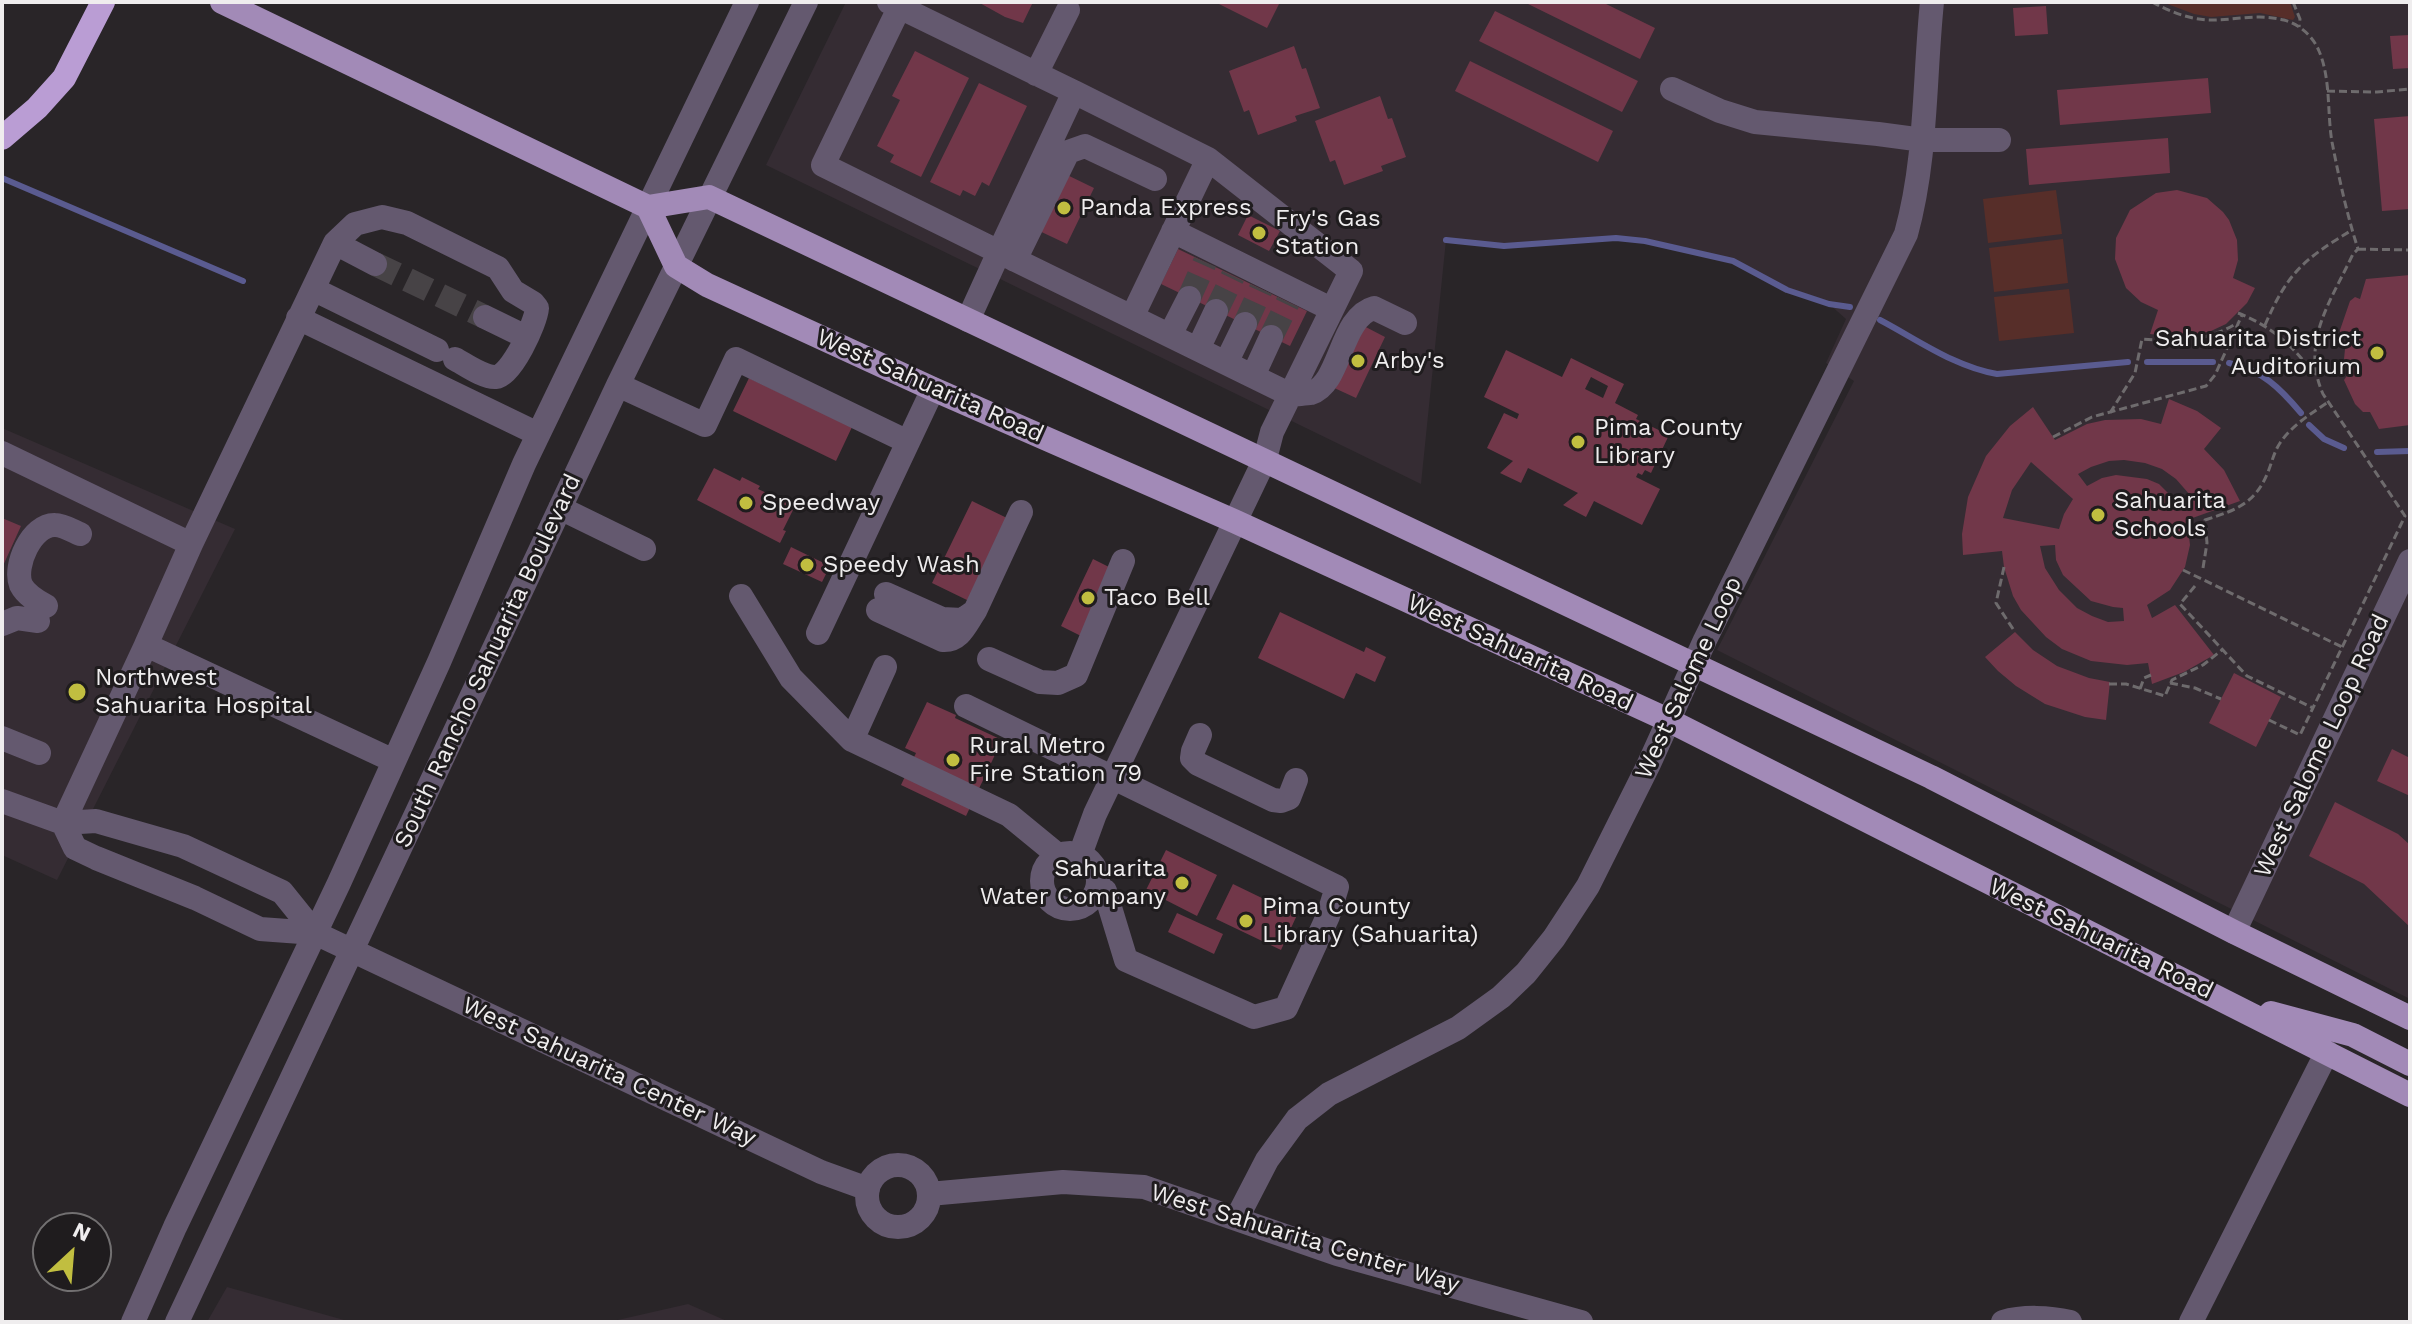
<!DOCTYPE html>
<html>
<head>
<meta charset="utf-8">
<style>
  body { margin:0 }
  #map { position:relative; width:2412px; height:1324px; overflow:hidden; background:#292528; font-family:"Work Sans",sans-serif }
  canvas { display:block }
  .frame { position:absolute; inset:0; border:4px solid #efedee; pointer-events:none }
  .north { position:absolute; left:32px; top:1212px; width:80px; height:80px; box-sizing:border-box; background:#1f1c1e; border:2px solid #727071; border-radius:50%; rotate:26deg; font-size:22px; font-weight:700; line-height:32px; text-align:center; color:#efedee }
  .north::after { content:''; display:block; margin:auto; width:28px; height:36px; background:#c1be40; clip-path:polygon(50% 0,100% 100%,50% 72%,0 100%) }
</style>
</head>
<body>
<div id="map">
<canvas width="2412" height="1324"></canvas>
<div class="frame"></div>
<div class="north">N</div>
</div>
<script>
const g = document.querySelector('canvas').getContext('2d');
g.lineJoin = 'round';
function fillPath(path, color) {
  g.fillStyle = color;
  g.fill(path, 'evenodd');
}
function trace(path, color, width, dash) {
  g.strokeStyle = color;
  g.lineWidth = width;
  g.lineCap = dash ? 'butt' : 'round';
  g.setLineDash(dash || []);
  g.stroke(path);
}
function drawText(font, color, halo, rows, align = 'center') {
  g.font = font + ' "Work Sans",sans-serif';
  g.lineWidth = 6;
  g.setLineDash([]);
  g.textBaseline = 'middle';
  g.strokeStyle = halo;
  g.fillStyle = color;
  for (const [text, x, y, turn = 0] of rows) {
    g.save();
    g.translate(x, y);
    g.rotate((+turn || 0) * Math.PI / 180);
    g.textAlign = isNaN(turn) ? turn : align;
    if (halo) g.strokeText(text, 0, 0);
    g.fillText(text, 0, 0);
    g.restore();
  }
}
const built = new Path2D(`
  M846,2H2410V999L1717,650L1854,381L1826,363L1846,319L1829,304L1787,290L1733,261L1645,241L1616,238L1504,246L1446,240L1421,484L766,165Z
  M2,428L235,529L57,880L2,855Z
  M227,1287L351,1322H207Z
  M688,1304L729,1322H609Z`);
const green = new Path2D(`
  M2162,2H2290L2295,17L2293,20L2260,13L2211,17L2194,14Z
  M2056,190L2062,234L1988,243L1983,199Z
  M2063,239L2068,283L1994,292L1989,248Z
  M2069,289L2074,333L1999,341L1994,297Z`);
const stream = new Path2D(`
  M2,178L243,281
  M1446,240L1504,246L1616,238L1645,241L1733,261L1787,290L1829,304L1850,307
  M1880,320C1918,340 1955,367 1997,374L2128,362
  M2147,362H2213
  M2229,363C2262,370 2280,388 2301,413
  M2309,425L2324,439L2344,448
  M2377,452L2410,451`);
const building = new Path2D(`
  M978,2H1033L1023,23L1005,17Z
  M1215,2H1280L1267,28Z
  M1524,2H1602L1655,28L1640,59Z
  M2046,6L2048,34L2015,36L2013,8Z
  M1495,11L1638,81L1622,112L1479,41Z
  M2410,35V68L2393,69L2390,36Z
  M1294,46L1302,69L1306,68L1320,108L1295,116L1297,121L1258,135L1249,110L1244,112L1229,71Z
  M915,51L969,78L921,177L890,162L894,155L877,146L900,100L892,96Z
  M1470,61L1613,131L1598,162L1455,91Z
  M2208,78L2211,113L2060,125L2057,90Z
  M979,83L1027,106L989,186L982,182L975,196L963,190L960,196L930,182Z
  M1380,96L1388,119L1392,118L1406,157L1381,166L1383,171L1344,185L1335,160L1330,162L1315,121Z
  M2410,116V209L2382,211L2374,119Z
  M2168,138L2170,173L2029,185L2026,149Z
  M1061,172L1094,188L1067,244L1033,228Z
  M2177,190L2207,198L2223,212L2229,220L2237,240L2238,260L2233,278L2255,288L2247,303L2226,324L2211,331L2183,338L2150,334L2158,310L2141,302L2126,288L2115,259L2116,238L2130,210L2156,193Z
  M1248,215L1280,231L1269,251L1238,235Z
  M1178,249L1307,311L1290,346L1161,284Z
  M2410,275V425L2379,429L2370,412H2363L2355,404L2344,380L2348,374L2344,359L2346,339L2340,334V330L2350,301L2355,297L2360,299L2366,279Z
  M1360,324L1385,337L1356,398L1330,386Z
  M1506,350L1562,377L1571,358L1624,384L1615,403L1638,415L1636,419L1669,435L1651,473L1645,470L1642,475L1638,473L1636,477L1660,489L1642,525L1594,501L1586,517L1563,505L1578,493L1528,468L1521,483L1500,473L1513,461L1487,448L1504,413L1517,419L1519,414L1484,397ZM1591,377L1608,386L1603,398L1585,389Z
  M749,378L852,427L836,461L733,411Z
  M2169,399L2197,411L2221,428L2204,449L2224,470L2240,501L2187,520L2190,545L2185,567L2170,590L2147,605L2152,618L2175,605L2214,655L2184,672L2152,684L2148,663L2127,665L2091,661L2062,649L2046,637L2021,610L2013,596L2004,567L2002,551L1963,555L1962,534L1968,497L1986,456L2010,426L2033,407L2055,440L2087,424L2105,420L2141,419L2161,424ZM2124,460L2145,463L2162,469L2176,479L2190,495L2178,503L2159,484L2147,479L2116,475L2102,478L2087,486L2078,474L2091,467L2109,461ZM2031,462L2073,499L2064,514L2059,529L2003,518L2012,490ZM2055,545L2056,560L2063,575L2091,601L2113,607L2123,608L2124,621L2108,622L2092,616L2077,608L2059,590L2045,568L2040,546Z
  M714,468L740,481L742,477L760,486L758,489L795,506L783,530L786,531L780,543L697,500Z
  M972,501L1009,519L969,601L932,583Z
  M2,518L21,526L2,568Z
  M791,547L830,566L822,582L783,564Z
  M1093,559L1115,570L1083,637L1061,626Z
  M1280,612L1364,652L1366,647L1386,657L1375,682L1356,673L1344,699L1258,658Z
  M2015,632L2033,650L2057,666L2089,678L2110,682L2106,720L2085,717L2045,704L2016,686L1998,671L1985,657Z
  M2234,673L2281,697L2256,747L2209,723Z
  M927,702L956,715L955,718L1002,740L966,816L901,785L916,753L905,748Z
  M2392,749L2410,758V796L2377,781Z
  M2335,802L2398,834L2410,845V927L2364,884L2309,856Z
  M1166,850L1217,875L1197,916L1146,890Z
  M1233,884L1297,915L1281,950L1216,919Z
  M1177,913L1223,934L1214,954L1168,932Z`);
const minorTunnel = new Path2D(`
  M375,264L485,317
  M1189,298L1205,262
  M1216,311L1233,276
  M1245,324L1261,289
  M1271,337L1288,302`);
const path = new Path2D(`
  M2152,2C2172,13 2194,21 2217,20C2239,19 2261,14 2284,20C2299,24 2313,36 2319,51C2331,79 2327,113 2332,142C2339,178 2347,215 2358,249
  M2293,2L2300,19L2299,27
  M2327,91L2377,92L2410,89
  M2358,249L2410,250
  M2238,313C2271,326 2294,346 2314,375
  M2265,325C2288,272 2303,260 2352,230
  M2110,413L2135,373L2142,339C2177,342 2207,342 2237,323
  M2053,437L2092,417L2206,386L2215,375L2242,315
  M2004,567L1996,603L2015,632
  M2203,568L2207,543L2205,520C2236,510 2255,504 2268,472C2272,462 2274,452 2280,443C2292,425 2311,414 2328,402
  M2183,570L2342,647
  M2195,586L2180,604L2247,676L2313,708
  M2170,683L2195,688L2221,699
  M2109,684H2126L2165,696L2172,680L2203,665L2222,650
  M2140,689L2144,678L2151,675
  M2269,720L2300,735L2405,516L2323,394C2300,342 2331,301 2353,254L2358,249`);
const minor = new Path2D(`
  M889,2L1074,92
  M902,2L823,165L999,252L1074,92L1208,159
  M1036,74L1068,10
  M1672,89L1720,111L1755,122L1878,134L1923,140H1999
  M1173,231L1331,309
  M335,243L375,264
  M1015,260L1068,152L1085,146L1155,179
  M313,289L437,350
  M485,317L526,337
  M1132,317L1291,395C1297,394 1305,394 1311,393C1341,384 1340,317 1374,308L1405,323
  M298,318L538,434
  M968,320L999,252L1132,317L1208,159L1351,271L1272,432L1265,459L1095,814L1080,855
  M1170,335L1189,298
  M1198,349L1216,311
  M1226,363L1245,324
  M1253,376L1271,337
  M618,385L705,425L736,359L908,442
  M2,453L191,544L146,645
  M560,508L644,549
  M191,544L335,243L355,224L382,217L407,223L498,268L513,291L533,303L537,308C536,323 511,376 496,377C484,378 466,365 455,359
  M886,594L942,619L962,620L975,611L1021,512
  M741,596L791,678L852,740L1009,815L1059,856
  M46,606C37,601 26,595 21,585C13,566 32,524 55,525C63,525 73,531 80,534
  M878,610L943,640C960,641 966,624 975,611
  M2,624L17,618L38,621
  M818,633L933,389
  M989,659L1040,682L1058,683L1076,675L1123,561
  M966,706L1337,887L1328,916L1286,1008L1254,1017L1126,960L1105,891H1097
  M1200,735L1193,751L1192,758L1198,764L1273,800L1281,801L1289,798L1296,780
  M2,738L39,753
  M852,740L885,667
  M2,801L63,823L96,821L183,846L282,892L315,933
  M63,823L75,848L96,858L195,898L260,929L315,933L821,1172L868,1189
  M63,823L146,645L394,761
  M1042 881a28 28 0 1 1 56 0a28 28 0 1 1-56 0Z
  M2234,932L2410,561
  M867 1196a31 31 0 1 1 62 0a31 31 0 1 1-62 0Z
  M929,1194L1063,1182L1144,1187L1337,1254L1581,1322
  M1237,1218L1267,1160L1297,1119L1329,1094L1458,1028L1501,997L1526,973L1554,938L1588,886L1648,766L1705,640L1906,234C1927,158 1924,80 1932,2
  M133,1322L175,1227L339,883L439,662L524,464L747,2
  M177,1322L618,385L806,2
  M2003,1322C2023,1316 2049,1317 2070,1322
  M2191,1322L2327,1052`);
const major = new Path2D(`
  M222,2L648,207L709,197L1931,777L2234,932L2410,1018
  M648,207L676,266L707,285L933,389L1234,521L1668,720L2410,1095
  M2271,1013L2353,1035L2410,1064`);
const highway = new Path2D(`
  M2,138L37,108L64,78L103,2`);
const markers = [
  [1064,208,8,"#c1be40"],
  [1259,233,8,"#c1be40"],
  [2377,353,8,"#c1be40"],
  [1358,361,8,"#c1be40"],
  [1578,442,8,"#c1be40"],
  [746,503,8,"#c1be40"],
  [2098,515,8,"#c1be40"],
  [807,565,8,"#c1be40"],
  [1088,598,8,"#c1be40"],
  [77,692,10,"#c1be40"],
  [953,760,8,"#c1be40"],
  [1182,883,8,"#c1be40"],
  [1246,921,8,"#c1be40"]
];
const poiNames = [
  ["Panda Express",1080,208],
  ["Fry's Gas",1275,219],
  ["Station",1275,247],
  ["Sahuarita District",2361,339,"right"],
  ["Auditorium",2361,367,"right"],
  ["Arby's",1374,361],
  ["Pima County",1594,428],
  ["Library",1594,456],
  ["Sahuarita",2114,501],
  ["Schools",2114,529],
  ["Speedway",762,503],
  ["Speedy Wash",823,565],
  ["Taco Bell",1104,598],
  ["Northwest",95,678],
  ["Sahuarita Hospital",95,706],
  ["Rural Metro",969,746],
  ["Fire Station 79",969,774],
  ["Sahuarita",1166,869,"right"],
  ["Water Company",1166,897,"right"],
  ["Pima County",1262,907],
  ["Library (Sahuarita)",1262,935]
];
const streetNames = [
  ["West Sahuarita Road",930,386,24],
  ["West Sahuarita Road",1520,653,25],
  ["South Rancho Sahuarita Boulevard",488,661,-65],
  ["West Salome Loop",1689,678,-65],
  ["West Salome Loop Road",2322,746,-65],
  ["West Sahuarita Road",2101,939,26],
  ["West Sahuarita Center Way",609,1072,25],
  ["West Sahuarita Center Way",1305,1239,17]
];
fillPath(built, '#352c33');
fillPath(green, '#572e29');
trace(stream, '#5a5b90', 6);
fillPath(building, '#713749');
trace(minorTunnel, '#474346', 24, [24, 12]);
trace(path, '#6e6b6d', 3, [8, 4]);
trace(minor, '#64596f', 24);
trace(major, '#a28ab7', 24);
trace(highway, '#ba9dd4', 24);
for (const [x, y, r, color] of markers) {
  const dot = new Path2D();
  dot.arc(x, y, r, 0, 2 * Math.PI);
  g.fillStyle = color;
  g.fill(dot);
  trace(dot, '#1f1c1e', 3);
}
drawText('24px', '#efedee', '#1f1c1e', poiNames, 'left');
drawText('24px', '#efedee', '#1f1c1e', streetNames);
</script>
</body>
</html>
